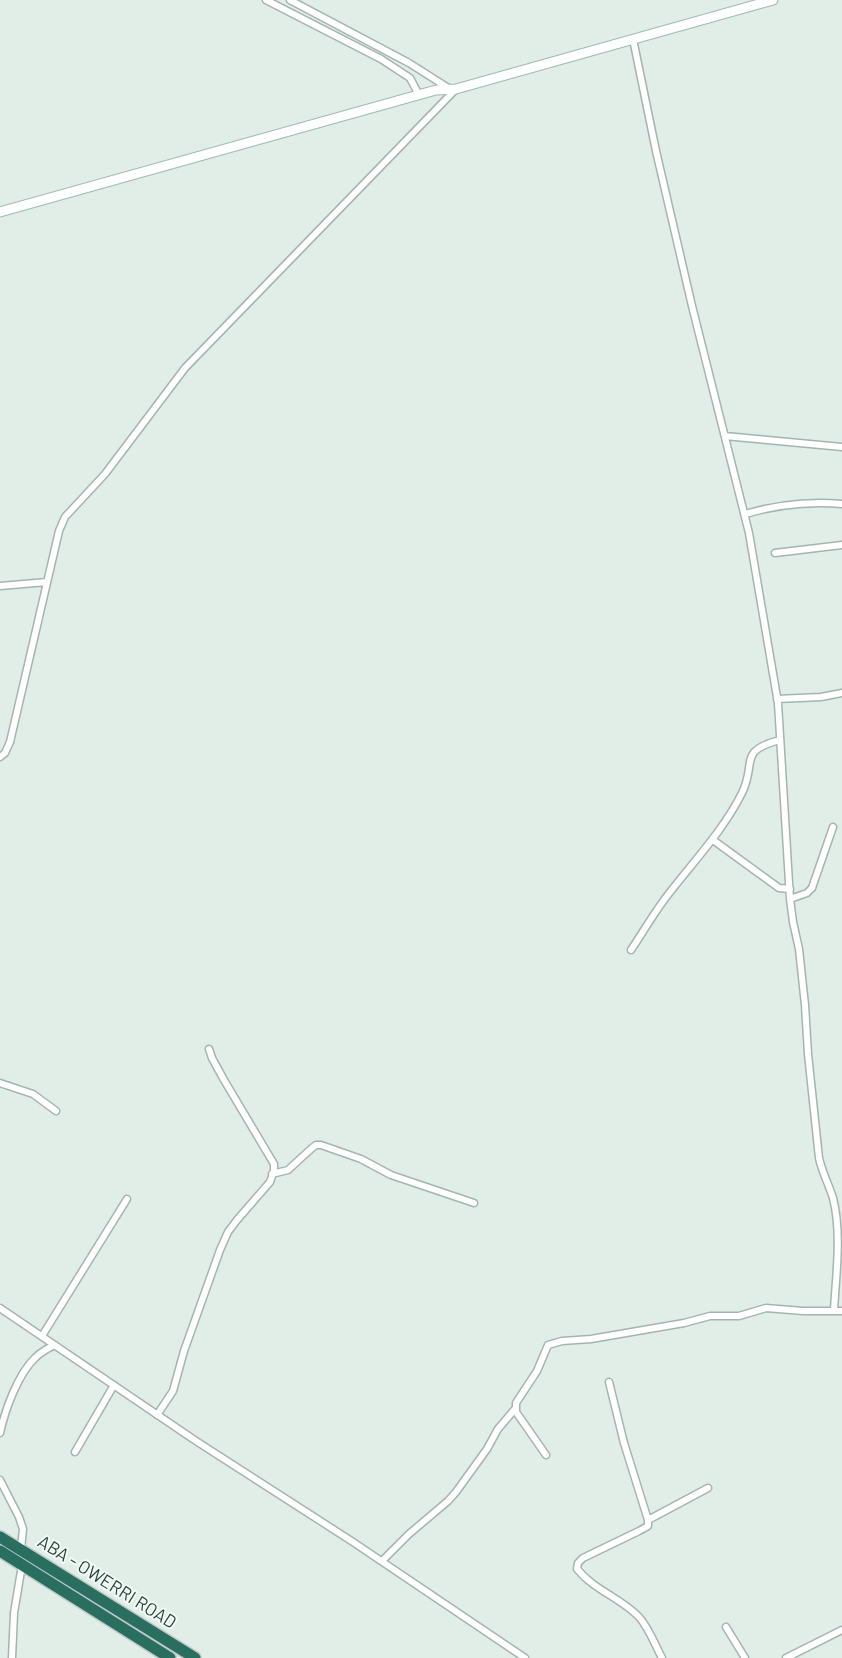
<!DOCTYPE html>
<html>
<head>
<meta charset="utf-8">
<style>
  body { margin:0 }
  canvas { display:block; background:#e1ede7 }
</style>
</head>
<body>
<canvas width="842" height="1658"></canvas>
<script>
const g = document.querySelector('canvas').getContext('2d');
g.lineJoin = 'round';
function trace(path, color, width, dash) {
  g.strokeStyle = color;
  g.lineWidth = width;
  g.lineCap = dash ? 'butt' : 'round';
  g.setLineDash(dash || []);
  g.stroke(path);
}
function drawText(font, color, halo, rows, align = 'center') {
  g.font = font + ' Barlow,sans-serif';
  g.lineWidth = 4;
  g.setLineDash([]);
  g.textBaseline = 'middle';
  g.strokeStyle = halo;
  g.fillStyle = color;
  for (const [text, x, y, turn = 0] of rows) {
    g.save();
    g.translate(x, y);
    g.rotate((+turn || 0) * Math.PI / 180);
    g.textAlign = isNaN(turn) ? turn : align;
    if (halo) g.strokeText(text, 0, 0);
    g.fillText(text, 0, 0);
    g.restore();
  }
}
const street = new Path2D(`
  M266,0L381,59L410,78L419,95
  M290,0L409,63L450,89
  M633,39L656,151L692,306L749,533L778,703L790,899L793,922L799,949L805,1005L808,1054L819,1158C822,1172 829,1185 833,1198C842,1234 836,1274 834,1310
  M725,436L842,447
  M745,514C776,505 810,501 842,504
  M775,553L842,545
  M0,586L47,582
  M777,699L821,697L842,693
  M0,757L5,753L10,742L59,531L65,517L105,474L185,368L456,89
  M713,840L779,888L790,889
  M790,899L807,893L812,888L833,827
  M631,950C643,932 654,913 667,896C693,862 723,831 742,793C757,763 737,751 780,740
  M0,1083L33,1094L56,1111
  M272,1174L288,1170L312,1148L316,1145H321L361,1159L391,1175L474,1203
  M0,1308L196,1441L353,1542L525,1658
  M42,1336L127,1199
  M609,1382L624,1443L648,1520V1526L639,1531L583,1558L578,1563L577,1569C594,1590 621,1598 639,1617C649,1628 655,1645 662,1658
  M157,1415L173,1391L184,1351L220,1250L228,1232L237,1220L270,1182L274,1171V1164L224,1080L212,1058L209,1049
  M0,1433C5,1410 18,1374 35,1358C41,1352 48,1348 55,1345
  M75,1452L114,1385
  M546,1455L516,1412V1403L537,1371L548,1345L562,1341L591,1339L684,1323L710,1316H739L766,1308L803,1311H842
  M0,1480L19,1517L23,1529L21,1549
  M648,1520L708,1488
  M382,1561L409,1534L448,1501L456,1492L487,1449L498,1429L515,1409
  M726,1627L745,1658
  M12,1658L14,1613L22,1565
  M786,1658L842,1630`);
const secondary = new Path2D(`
  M0,212L436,90L456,89L773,0`);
const highway = new Path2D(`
  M0,1537L195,1658
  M0,1551L170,1658`);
const streetNames = [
  ["ABA - OWERRI ROAD",107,1582,32]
];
trace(street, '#a3b5af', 9);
trace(secondary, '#9ebab0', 11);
trace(highway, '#c0c9c7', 14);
trace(street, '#fff', 6);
trace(secondary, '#fff', 9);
trace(highway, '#286f60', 11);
drawText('18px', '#1f3f37', '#f2f9f5', streetNames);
</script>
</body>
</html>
